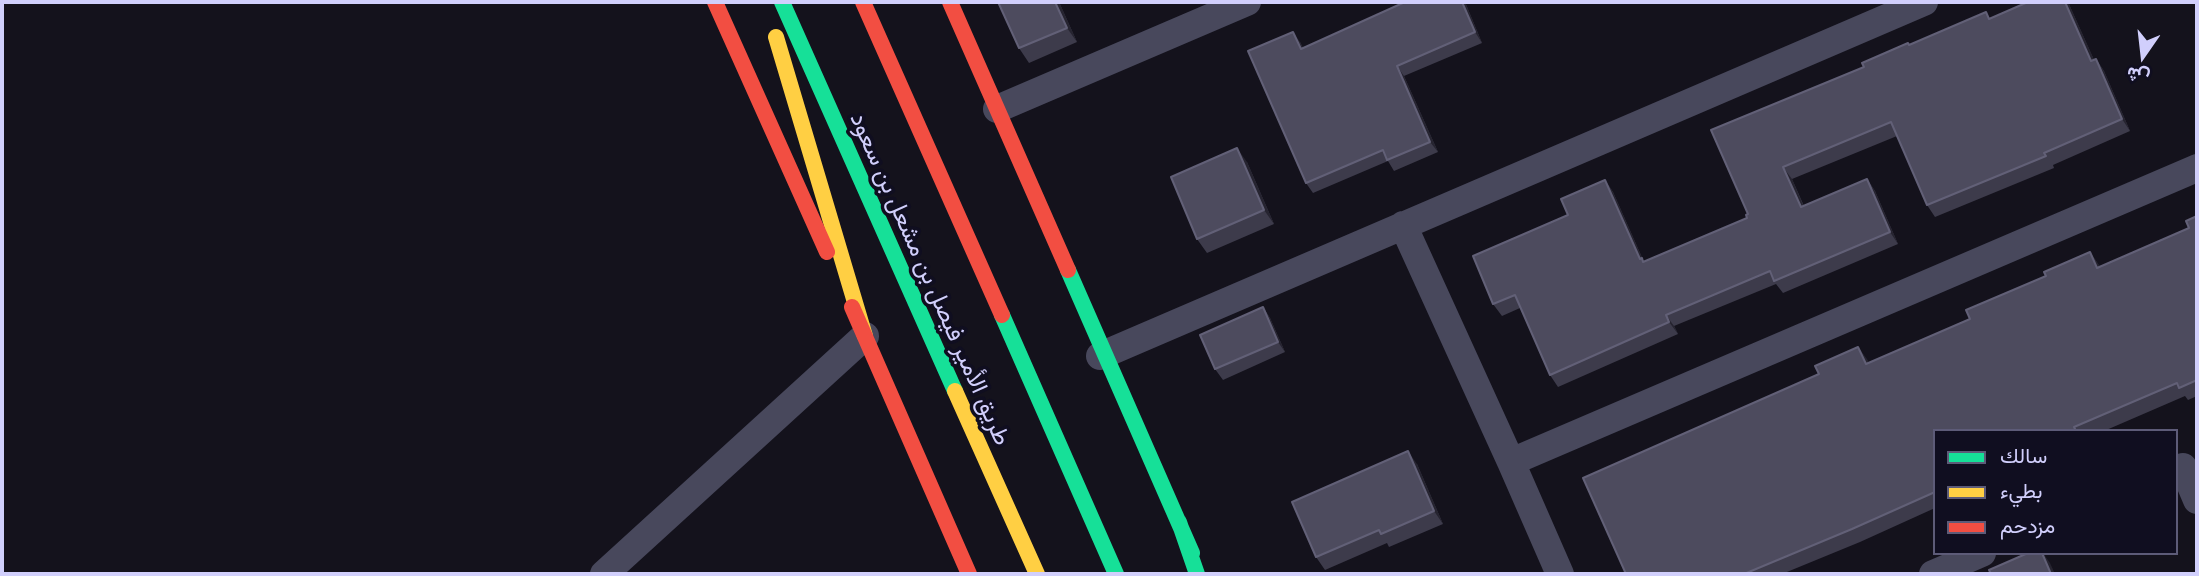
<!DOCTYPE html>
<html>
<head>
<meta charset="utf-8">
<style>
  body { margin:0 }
  #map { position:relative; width:2199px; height:576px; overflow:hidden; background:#14121c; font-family:Raleway,Vazirmatn,sans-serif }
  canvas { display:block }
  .frame { position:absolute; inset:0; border:4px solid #d1cffc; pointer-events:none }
  .legend { position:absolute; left:1933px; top:429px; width:245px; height:126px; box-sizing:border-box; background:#100e20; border:2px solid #5d5b78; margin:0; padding:9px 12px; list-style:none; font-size:21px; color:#d1cffc }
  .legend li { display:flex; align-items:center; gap:14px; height:35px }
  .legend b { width:35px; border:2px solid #5d5b78 }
  .north { position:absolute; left:2108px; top:21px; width:70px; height:70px; -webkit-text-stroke:5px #100e20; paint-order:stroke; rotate:194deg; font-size:19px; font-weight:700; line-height:28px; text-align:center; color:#d1cffc }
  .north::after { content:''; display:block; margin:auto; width:24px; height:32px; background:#d1cffc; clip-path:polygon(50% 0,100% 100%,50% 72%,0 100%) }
</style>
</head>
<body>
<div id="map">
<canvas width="2199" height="576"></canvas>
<div class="frame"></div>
<ul class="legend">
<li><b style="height:9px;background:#16e098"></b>سالك</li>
<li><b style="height:9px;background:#ffcf43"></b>بطيء</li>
<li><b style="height:9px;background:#f24e42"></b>مزدحم</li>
</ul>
<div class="north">ش</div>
</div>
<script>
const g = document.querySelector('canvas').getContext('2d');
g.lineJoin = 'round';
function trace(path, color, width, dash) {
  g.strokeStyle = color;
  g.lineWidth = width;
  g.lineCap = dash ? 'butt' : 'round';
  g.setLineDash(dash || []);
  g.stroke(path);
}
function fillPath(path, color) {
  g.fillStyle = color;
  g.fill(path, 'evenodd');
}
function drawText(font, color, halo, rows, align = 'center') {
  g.font = font + ' Raleway,Vazirmatn,sans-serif';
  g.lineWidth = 7;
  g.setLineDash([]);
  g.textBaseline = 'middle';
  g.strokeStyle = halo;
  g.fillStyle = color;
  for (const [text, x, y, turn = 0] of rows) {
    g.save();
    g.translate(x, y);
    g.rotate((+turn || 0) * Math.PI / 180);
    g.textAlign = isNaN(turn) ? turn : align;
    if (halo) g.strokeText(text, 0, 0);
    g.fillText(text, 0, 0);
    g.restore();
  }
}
const street = new Path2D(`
  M997,109L1247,2
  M1403,225L1511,462L2197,168
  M1100,356L1924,2
  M1511,462L1560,574
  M2183,467L2197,500
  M604,574L865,336
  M1933,574L1982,553`);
const fast = new Path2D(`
  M782,2L955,391
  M1068,270L1192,553
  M1002,315L1116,574
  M1179,522L1197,574`);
const slow = new Path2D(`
  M776,37L865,336
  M955,391L1037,574`);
const jam = new Path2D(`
  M715,2L827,252
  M863,2L1002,315
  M950,2L1068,270
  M852,307L969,574`);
const wall = new Path2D(`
  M1059,2L1077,42L1029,63L1019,48Z
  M1465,2L1482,43L1404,76L1438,152L1394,171L1388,161L1313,193L1306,183L1300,42L1303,48Z
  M2028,2H2068L2094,60L2096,59L2104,71L2130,131L2053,165L2054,168L1935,217L1927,205L1897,136L1792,179L1804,206L1867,179L1875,191L1898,244L1783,293L1776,284L1674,326L1678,334L1558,387L1550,375L1520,308L1502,316L1493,304L1568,215L1605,180L1613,192L1644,262L1747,218L1748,214L1711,130L1864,67L1909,45L1990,18Z
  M1247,162L1274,224L1207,253L1197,239Z
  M2197,216V396L2188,400L2185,396L2104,431H1935V508L1860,542L1782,574H1626L1819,374L1858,347L1869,363L1970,319L2046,276L2090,252L2100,267L2189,228Z
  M1263,307L1270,318L1285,352L1223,380L1215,369Z
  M1417,464L1443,524L1389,547L1387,543L1325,570L1316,557Z`);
const shadedWall = new Path2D(`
  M1055,2H1059L1077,42L1067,28Z
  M1462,2H1465L1482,43L1475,32Z
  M2065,2H2068L2100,73L2091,61Z
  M1293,32L1300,42L1308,59L1301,49Z
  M2096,59L2104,71L2130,131L2122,119Z
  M1397,66L1404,76L1438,152L1430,142Z
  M1237,148L1247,162L1274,224L1264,210Z
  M1783,167L1792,179L1809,219L1801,207Z
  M1867,179L1875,191L1898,244L1890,232Z
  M1605,180L1613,192L1644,262L1640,259Z
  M2090,252L2099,265L2106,280L2097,268Z
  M1263,307L1270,318L1285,352L1278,342Z
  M1666,315L1674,326L1678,334L1669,322Z
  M1858,347L1867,359L1875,377L1866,364Z
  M1408,451L1417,464L1443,524L1434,511Z
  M2042,553H2043L2050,563L2055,574H2051Z`);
const building = new Path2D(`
  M998,2H1055L1067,28L1019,48Z
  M1405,2H1462L1475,32L1397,66L1430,142L1387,160L1383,150L1306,183L1248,51L1293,32L1301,49Z
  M2028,2H2065L2091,61L2096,59L2122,119L2044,153L2046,156L1927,205L1891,122L1783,167L1801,207L1867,179L1890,232L1774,281L1770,271L1666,315L1669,322L1550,375L1515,295L1493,304L1473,256L1568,215L1561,199L1605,180L1640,259L1642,258L1643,262L1747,218L1746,215L1748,214L1711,130L1864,67L1862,63L1908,43L1909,45L1986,12L1989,19Z
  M1237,148L1264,210L1197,239L1171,177Z
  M2197,216V380L2179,388L2177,383L2074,427L2076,431H1935V492L1852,529L1744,574H1626L1583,478L1819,374L1815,366L1858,347L1866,364L1970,319L1966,310L2046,276L2044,272L2090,252L2097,268L2189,228L2186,221Z
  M1263,307L1278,342L1215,369L1200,335Z
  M1408,451L1434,511L1381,534L1379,530L1316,557L1292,502Z
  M2028,553H2042L2051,574H1991L1989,570Z`);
const streetNames = [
  ["طريق الأمير فيصل بن مشعل بن سعود",930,279,66]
];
trace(street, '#48485c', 28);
trace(fast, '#16e098', 16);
trace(slow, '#ffcf43', 16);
trace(jam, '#f24e42', 16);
fillPath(wall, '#3d3b4b');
fillPath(shadedWall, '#262430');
fillPath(building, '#4d4b5e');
trace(building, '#626077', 2);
drawText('24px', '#d1cffc', '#100e20', streetNames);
</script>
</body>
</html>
